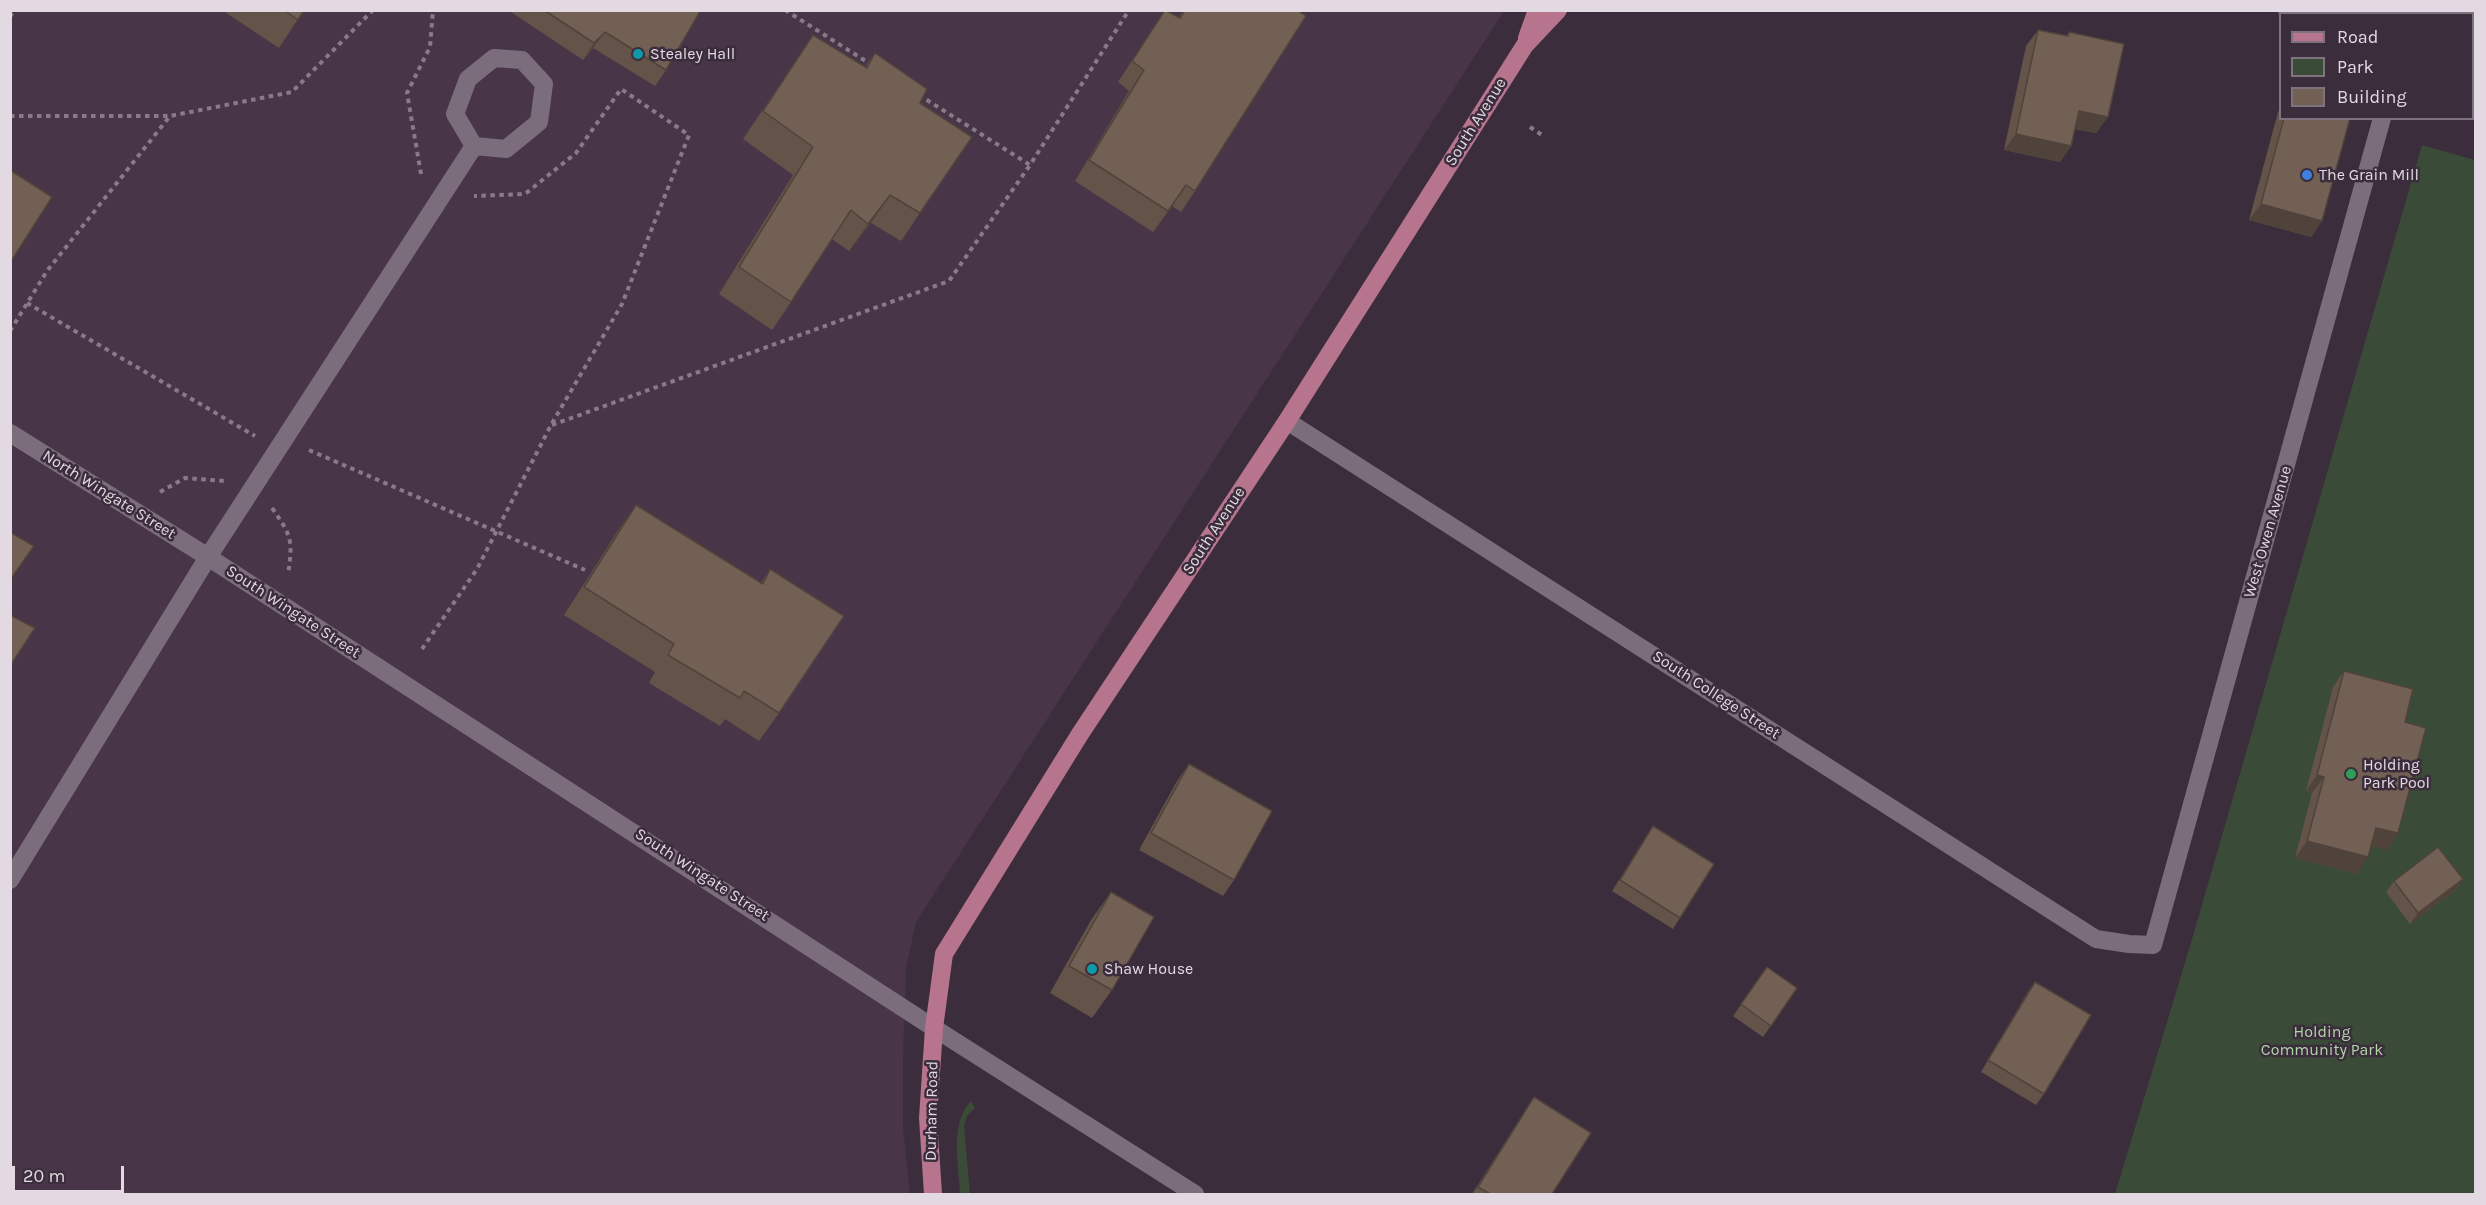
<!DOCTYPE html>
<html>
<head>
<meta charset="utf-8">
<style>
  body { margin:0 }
  #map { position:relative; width:2486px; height:1205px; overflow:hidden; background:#3b2d3b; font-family:Karla,sans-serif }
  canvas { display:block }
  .frame { position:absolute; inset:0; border:12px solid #e2d9e2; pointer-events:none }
  .legend { position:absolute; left:2279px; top:12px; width:195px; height:108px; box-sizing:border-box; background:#3b2d3b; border:2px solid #7e727e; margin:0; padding:8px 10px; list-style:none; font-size:18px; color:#e2d9e2 }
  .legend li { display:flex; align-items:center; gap:12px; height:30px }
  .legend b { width:30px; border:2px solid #7e727e }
  .scale { position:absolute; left:12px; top:1166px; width:112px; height:27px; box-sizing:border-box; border:3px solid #e2d9e2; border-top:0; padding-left:8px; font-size:18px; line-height:21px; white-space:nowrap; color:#e2d9e2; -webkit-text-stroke:4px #3b2d3b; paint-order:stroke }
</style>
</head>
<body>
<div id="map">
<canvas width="2486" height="1205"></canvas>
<div class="frame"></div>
<ul class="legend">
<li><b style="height:8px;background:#b6758d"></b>Road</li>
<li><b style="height:16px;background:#3a4b37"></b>Park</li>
<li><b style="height:16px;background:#736054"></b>Building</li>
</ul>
<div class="scale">20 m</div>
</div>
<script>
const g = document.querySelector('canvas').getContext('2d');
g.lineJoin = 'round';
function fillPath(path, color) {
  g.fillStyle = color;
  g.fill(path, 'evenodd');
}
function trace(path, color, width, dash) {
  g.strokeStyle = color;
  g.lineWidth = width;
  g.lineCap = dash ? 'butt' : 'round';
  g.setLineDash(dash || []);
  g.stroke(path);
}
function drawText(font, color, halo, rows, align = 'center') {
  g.font = font + ' Karla,sans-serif';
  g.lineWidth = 5;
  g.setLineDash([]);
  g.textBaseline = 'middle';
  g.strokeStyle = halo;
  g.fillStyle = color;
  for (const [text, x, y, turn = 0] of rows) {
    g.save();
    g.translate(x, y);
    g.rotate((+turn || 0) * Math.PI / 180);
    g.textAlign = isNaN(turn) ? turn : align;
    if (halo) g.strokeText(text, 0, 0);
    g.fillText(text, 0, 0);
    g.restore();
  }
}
const built = new Path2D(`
  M10,11H1504L916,922L906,969L903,1062V1127L910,1194H11Z`);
const green = new Path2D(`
  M2422,145L2475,160V1194H2115L2190,946Z
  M971,1101L975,1108L967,1116L964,1126L970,1194H960C959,1165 949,1124 971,1101Z`);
const path = new Path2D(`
  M785,10L872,65
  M10,17L14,10
  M919,95L1030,165L1129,10
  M10,116H170
  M1530,127L1545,137
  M421,174L407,93L430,47L433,10
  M27,303L255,436
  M10,331L47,271L170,116L292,92L373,10
  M552,425L949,281L1030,165
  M309,450L585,570
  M160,492L185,478L225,481
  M272,508C292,536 293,541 288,575
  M422,649L477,569L551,425L622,304L689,135L621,89L576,153L525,194L474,196`);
const lane = new Path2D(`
  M494,58L522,60L544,84L539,122L506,149L474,146L455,114L468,79Z
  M10,880L208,557L474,146`);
const street = new Path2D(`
  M1287,421L2096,939L2129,944L2153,945L2382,118
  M934,1028L1195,1194`);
const secondary = new Path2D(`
  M10,433L208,557L934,1028`);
const primary = new Path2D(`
  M2287,10L2297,14
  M1527,38L1537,10
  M2472,63L2476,64
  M933,1194L928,1118L934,1028L944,954L1080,734L1287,421L1525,45L1558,10`);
const wall = new Path2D(`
  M222,10H304L279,48Z
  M508,10H701L666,70L655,86L593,48L583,60Z
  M1165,10L1179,17L1183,10H1297L1195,191L1181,212L1172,206L1153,232L1075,181L1129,91L1118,82Z
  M2038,30L2066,36L2069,32L2108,117L2096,133L2075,129L2071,146L2060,162L2004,150L2026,46Z
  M813,35L865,67L875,53L920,103V213L901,241L871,223L849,251L832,239L791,302L772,330L719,294L793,175L743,139Z
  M2280,109V118H2350L2322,221L2311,237L2249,220L2278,112Z
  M636,505L761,583L770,569L779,713L759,741L725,719L720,726L649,683L655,672L564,615L617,532Z
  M2344,671L2405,722L2387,850L2371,846L2357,874L2295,858L2312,793L2306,791L2333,687Z
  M1189,764L1234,880L1223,896L1139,850L1177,781Z
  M1653,826L1680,918L1673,929L1612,891Z
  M2463,879L2455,891L2410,924L2386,892L2394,881Z
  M1111,892L1112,990L1092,1018L1050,993L1091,920Z
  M1767,967L1797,988L1763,1037L1733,1016Z
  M2035,982L2044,1094L2036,1105L1981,1072L2027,993Z
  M1534,1097L1552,1194H1472L1523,1114Z`);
const shadedWall = new Path2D(`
  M605,32L593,48L583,60L594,43Z
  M2079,111L2108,117L2096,133L2068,127Z
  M2016,134L2071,146L2060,162L2004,150Z
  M890,195L871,223L849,251L868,224Z
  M2261,204L2322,221L2311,237L2249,220Z
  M2317,775L2324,777L2312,793L2306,791Z
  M2376,828L2398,833L2387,850L2365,844Z
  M2307,841L2368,857L2357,874L2295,858Z
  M2463,879L2455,891L2410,924L2418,913Z`);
const building = new Path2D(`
  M284,10H304L298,20Z
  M544,10H701L666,70L605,32L594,43Z
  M1165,10L1180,18L1185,10H1297L1306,16L1195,191L1186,185L1168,211L1089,160L1144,70L1132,61Z
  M2038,30L2068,36L2069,32L2124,44L2108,117L2079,111L2071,146L2016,134Z
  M813,35L867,68L875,53L927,89L920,103L972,137L920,213L890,195L868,224L851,210L791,302L739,267L813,147L763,111Z
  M2284,118H2350L2322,221L2261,204Z
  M10,170L52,197L10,263Z
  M636,505L763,584L770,569L844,616L779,713L744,691L740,698L668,655L674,644L584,587Z
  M10,532L34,546L10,580Z
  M10,615L35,628L10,666Z
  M2344,671L2413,689L2405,722L2426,728L2398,833L2376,828L2368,857L2307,841L2324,777L2317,775Z
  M1189,764L1272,811L1234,880L1151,833Z
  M1653,826L1714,864L1680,918L1620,880Z
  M2438,847L2463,879L2418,913L2394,881Z
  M1111,892L1154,917L1112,990L1069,966Z
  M1767,967L1797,988L1771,1026L1741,1004Z
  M2035,982L2091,1015L2044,1094L1988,1060Z
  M1534,1097L1591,1133L1552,1194H1490L1478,1187Z`);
const markers = [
  [638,54,6,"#0f9aa8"],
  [2307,175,6,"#3f7fe0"],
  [2351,774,6,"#2e9e5b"],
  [1092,969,6,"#0f9aa8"]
];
const poiNames = [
  ["Stealey Hall",650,54],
  ["The Grain Mill",2319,175],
  ["Holding",2363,765],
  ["Park Pool",2363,783],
  ["Shaw House",1104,969]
];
const streetNames = [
  ["South Avenue",1476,122,-58],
  ["North Wingate Street",109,495,32],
  ["South Avenue",1214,531,-57],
  ["West Owen Avenue",2268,532,-74],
  ["South Wingate Street",293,612,33],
  ["South College Street",1716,695,33],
  ["South Wingate Street",702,875,33],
  ["Durham Road",932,1111,-89]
];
const parkNames = [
  ["Holding",2322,1032],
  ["Community Park",2322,1050]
];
fillPath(built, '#483548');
fillPath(green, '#3a4b37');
trace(path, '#877b87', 4, [4.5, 4.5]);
trace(lane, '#7c6d7d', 18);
trace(street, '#7c6d7d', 18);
trace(secondary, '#7c6d7d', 18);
trace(primary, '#b6758d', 18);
fillPath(wall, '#635348');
fillPath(shadedWall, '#50433b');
fillPath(building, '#736054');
trace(building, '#50433b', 1.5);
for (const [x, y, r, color] of markers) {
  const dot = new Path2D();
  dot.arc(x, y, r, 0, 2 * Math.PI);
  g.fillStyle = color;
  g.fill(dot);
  trace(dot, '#3b2d3b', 2);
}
drawText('16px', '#e2d9e2', '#3b2d3b', poiNames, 'left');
drawText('16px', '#e2d9e2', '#3b2d3b', streetNames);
drawText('16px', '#b0d5a9', '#3b2d3b', parkNames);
</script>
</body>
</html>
